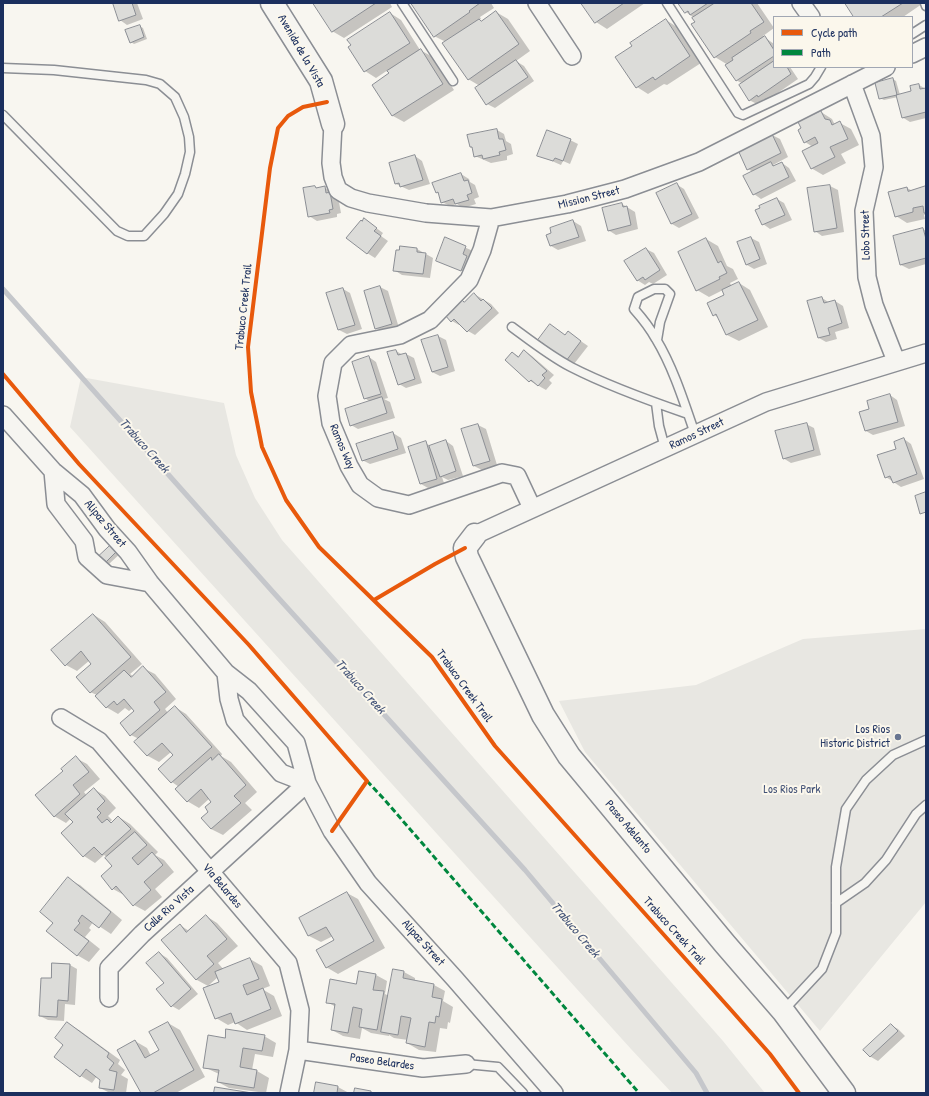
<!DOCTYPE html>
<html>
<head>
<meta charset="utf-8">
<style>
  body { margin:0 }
  #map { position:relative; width:929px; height:1096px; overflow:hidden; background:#f8f6f0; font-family:"Patrick Hand",sans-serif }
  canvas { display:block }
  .frame { position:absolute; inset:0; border:4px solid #1b2f5e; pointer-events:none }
  .legend { position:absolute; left:773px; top:16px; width:140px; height:52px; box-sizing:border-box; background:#fbf7ec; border:1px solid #a1a7b3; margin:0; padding:5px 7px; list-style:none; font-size:12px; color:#1b2f5e }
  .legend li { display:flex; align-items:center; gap:8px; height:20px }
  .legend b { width:20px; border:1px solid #a1a7b3 }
</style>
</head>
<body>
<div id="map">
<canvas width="929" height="1096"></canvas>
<div class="frame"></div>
<ul class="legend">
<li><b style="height:5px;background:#e8590c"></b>Cycle path</li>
<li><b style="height:5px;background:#00873e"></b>Path</li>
</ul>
</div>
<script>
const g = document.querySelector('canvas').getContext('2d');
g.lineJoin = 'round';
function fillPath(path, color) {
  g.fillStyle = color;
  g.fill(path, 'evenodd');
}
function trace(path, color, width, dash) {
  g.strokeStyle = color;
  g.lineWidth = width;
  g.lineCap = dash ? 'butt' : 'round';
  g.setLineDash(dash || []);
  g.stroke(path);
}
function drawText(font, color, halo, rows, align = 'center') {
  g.font = font + ' "Patrick Hand",sans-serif';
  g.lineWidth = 4;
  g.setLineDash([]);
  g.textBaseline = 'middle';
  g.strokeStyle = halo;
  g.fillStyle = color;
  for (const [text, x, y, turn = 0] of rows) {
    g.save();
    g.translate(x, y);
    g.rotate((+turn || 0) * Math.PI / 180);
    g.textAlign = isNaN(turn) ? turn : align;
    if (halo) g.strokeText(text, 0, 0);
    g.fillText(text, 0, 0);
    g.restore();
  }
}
const green = new Path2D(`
  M81,377L224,403L236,455L255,498L282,540L723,1041L765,1093H672L631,1049L70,427Z
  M926,629V902L820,1031L585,752L559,701L696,685L803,639Z`);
const shadow = new Path2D(`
  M114,3H137L143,19L127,25L120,20Z
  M314,3H390L392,7L344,38L332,31Z
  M412,3H491L494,8L480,17L481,19L479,20L482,21L496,12L508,19L530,51L516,61L524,66L534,81L495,108L487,104L480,86L468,79L446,42L434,36Z
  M583,3H645L607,29L596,22Z
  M679,3H757L774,28L763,36L774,44V67H790L798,79L766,101L764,99L757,104L749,100L743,84L736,80L728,65L715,57L694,18L686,12Z
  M846,3H921L922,4L903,17H855Z
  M390,13L401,20L420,50L433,57L454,90L404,122L393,116L373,85L390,74L388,70L376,78L365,71Z
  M666,20L677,27L701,63L667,85L664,84L648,94L637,87L634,46Z
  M139,26L143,28L147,39L134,44L131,42Z
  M893,79L896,81L900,95L912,92L919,85L926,89V118L910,122L902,117L898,97L884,100L880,98Z
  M821,112L832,119L835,125L840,123L851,129L859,145L841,154L846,163L823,175L811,168L813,147L805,142Z
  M497,130L504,134L506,141L511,144L513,154L507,156V160L491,163L475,156L473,148L470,147Z
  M772,135L780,139L788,157L773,165L776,166L782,163L789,168L796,181L761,199L754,194L753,172L748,169Z
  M570,140L578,144L570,164L563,161L561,165L538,155Z
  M415,156L422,161L430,184L409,190L396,184Z
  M461,174L469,179L470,182L475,185L479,197L474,199L476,204L463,208L457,204L450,206L442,202L439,194L436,192Z
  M676,184L684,189L699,218L679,228L672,224Z
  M830,186L838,190L844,232L822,236L815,231L808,189Z
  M315,187L319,189L325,188L333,192L338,197L341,213L337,214V217L317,221L309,216Z
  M926,187V214L924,215L925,219L907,223L896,216L890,192L907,188L913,191Z
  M777,199L784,203L792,220L770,229L763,224L761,209Z
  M622,204L635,212L638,229L616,235L608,230Z
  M364,219L383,233L381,236L388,241L375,258L367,253L362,222Z
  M573,221L581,226L586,241L558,250L551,246Z
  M923,229L926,231V264L909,269L901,265Z
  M751,238L759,242L767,264L754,269L747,265Z
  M446,239L473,251L469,274L437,260Z
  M706,239L718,246L727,266L733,269L738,279L730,283L732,287L739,283L750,290L768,327L739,341L727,335L719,318L714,315L725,296L723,290L709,297L697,290Z
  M417,249L433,258L430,278L402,275L394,270Z
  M646,249L654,253L667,275L653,284L649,282L645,285L637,280Z
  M380,287L388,291L399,328L384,332L376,328Z
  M343,289L350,293L362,329L347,334L339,330Z
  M474,294L491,304L499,313L475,335L468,331L461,324L459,325L452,321L462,301L465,303Z
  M822,298L830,303L835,301L843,306L849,328L835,332L837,339L826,342L819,338Z
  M569,333L588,346L574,364L566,360V336Z
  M438,336L446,340L455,371L440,376L432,372Z
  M396,351L403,355L406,354L414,358L422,383L406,388L399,384Z
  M525,351L532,356L554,375L549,380L552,383L546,390L530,381L506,360L513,353L520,357Z
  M369,357L376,362L388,398L384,399L390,402L395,418L358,429L351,425L370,402L365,398Z
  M890,395L897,400L905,426L873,435L866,431L871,410Z
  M806,424L814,428L821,455L791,463L783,458Z
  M478,425L486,429L497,465L482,470L474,466Z
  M393,433L401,438L406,453L370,464L362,460Z
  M904,439L911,444L924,479L901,487L886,477Z
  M446,441L453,446L463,476L448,480L442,477L444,483L428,488L421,484L425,443L431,446Z
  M114,543L123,551L109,564L105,562Z
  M94,615L105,622L142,664L130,674L133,676L143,668L155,674L176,699L165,709L168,713L175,707L186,714L222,754L221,756L231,762L257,792L245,803L252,810L223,835L211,829L202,818L209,812L213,802L210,798L199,808L187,801L179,787L172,782L159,769L174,755L171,752L159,762L148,756L136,742L139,739L131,735L136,711L133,708L129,711L125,708L118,714L106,707L97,695L90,692L93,664L90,660L77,671L66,665Z
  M76,758L87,764L100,779L84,792L87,796L94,789L105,796L116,808L108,816L112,820L108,824L109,825L119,817L130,824L158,852L155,855L164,860L174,872L155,889L162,897L145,911L134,905L124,895L113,889L114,867L107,857L104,855L95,863L84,856L74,822L71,818L66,823L54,816L64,771Z
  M68,879L80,885L122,920L111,934L93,922L89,928L91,930L85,937L100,949L89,962L77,955L54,923Z
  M347,893L358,899L385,948L338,974L326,967L335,941L333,936L321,942L309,936L300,919Z
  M206,916L217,923L238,946L218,963L224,970L250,959L262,966L270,986L262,989L274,996L282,1016L247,1030L235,1022L228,1025L216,1018L220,982L218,977L208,986L197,980L162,940L180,925L189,931Z
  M159,953L167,958L198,994L179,1010L172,1006Z
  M70,965L77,969L75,1005L65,1004L64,1021L48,1020L40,1016L52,979Z
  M404,972L415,978V981L434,985L445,991L443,1001L453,1007L450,1023L448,1022L447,1029L440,1028L436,1052L419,1050L407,1043L408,1040L394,1038L389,1035V1036L371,1033L362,1028L360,1039L343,1036L332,1030L336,1007L327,1002L376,975L387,981L385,994L389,996Z
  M67,1023L79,1030L120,1060L118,1064L125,1070L121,1075L128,1079L126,1093H110L100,1088L101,1079L97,1076L92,1083L81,1076L65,1044Z
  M168,1023L180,1030L205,1077L176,1093H142L135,1041L147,1048L151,1056L160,1051Z
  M891,1025L898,1029L905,1036L878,1061L871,1057L864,1050Z
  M264,1036L276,1043L273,1057L255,1054L252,1070L257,1071L269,1078L266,1093L229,1088L218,1082L219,1074L204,1067L225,1039Z
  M317,1083L338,1087L349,1093H315Z`);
const stream = new Path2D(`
  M3,289L273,592L525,870L696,1073L707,1093`);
const building = new Path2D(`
  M113,3H132L136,15L119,21Z
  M313,3H376L332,32Z
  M411,3H480L469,11L470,12L434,37Z
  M581,3H624L595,23Z
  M678,3H708L690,15L688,11L685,13Z
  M715,3H751L764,22L750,31L751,33L714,58L691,24L695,22L692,18Z
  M845,3H903L881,17H854Z
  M496,11L519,44L468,80L442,43L479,19L481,21Z
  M390,12L410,43L364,72L348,47L351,45L347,40Z
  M666,19L690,56L655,80L653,77L636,88L615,57L632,46L630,43Z
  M140,25L144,37L130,43L125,30Z
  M765,36L774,50V56L736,81L725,65L733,60L732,58Z
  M421,49L443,84L392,116L372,85L389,73L387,71Z
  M516,60L528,77L486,105L475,88Z
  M774,61V67H787L791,74L758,97L757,95L749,101L739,85Z
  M893,78L897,95L879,99L875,83Z
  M919,84L920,89L926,88V112L902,118L896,95L911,91L910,86Z
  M821,111L825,119L830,120L832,125L840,121L848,139L830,147L835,157L811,169L802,151L818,143L815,137L804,143L798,130L801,128L798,122Z
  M497,129L499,139H503L506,150L499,152L500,155L483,159L482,155L474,157L472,147H470L467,135Z
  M547,130L571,139L563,161L555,158L553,161L537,156Z
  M772,134L781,153L747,170L738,150Z
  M415,155L423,180L400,187L399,183L395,184L389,163Z
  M771,162L773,166L782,162L789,177L753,195L743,176Z
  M461,173L464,181L468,180L472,193L467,195L469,200L455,204L453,199L441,203L438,192L436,193L432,183Z
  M677,183L692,214L671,224L656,193Z
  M830,185L837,228L814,232L807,188Z
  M315,186L316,188L325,186L326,193L330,192L333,209L329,210L330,213L308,217L303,188Z
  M926,186V213H924L923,206L913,208V212L895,217L888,192L907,187L908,191Z
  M777,198L785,215L762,225L755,210L760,208L759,206Z
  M622,203L623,207L627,206L631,225L608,231L602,208Z
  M364,218L377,228L374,231L381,236L367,254L346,238L361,220L362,221Z
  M573,220L579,237L550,246L546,235L551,233L550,228Z
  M923,228L926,239V258L900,265L893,236Z
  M445,237L466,246L463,254L467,256L461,271L436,261Z
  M751,237L760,259L746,265L737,242Z
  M706,238L718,263L721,261L727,273L719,277L720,279L696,291L678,252Z
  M400,246L417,248V252L426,253L423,274L393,271L396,250H399Z
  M646,248L660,270L645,280L643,277L637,281L624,261Z
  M739,282L758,320L726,335L716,314L713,316L707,303L724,295L722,290Z
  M380,286L392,324L375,329L364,291Z
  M343,288L355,325L338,330L326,293Z
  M474,293L481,301L483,299L492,308L467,332L454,319L451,322L445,315L461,299L464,302Z
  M822,297L824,303L835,300L842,323L828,328L830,335L818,338L807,301Z
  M550,324L565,335L568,331L581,341L566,361L538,340Z
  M438,335L448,367L432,372L421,340Z
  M396,350L398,355L406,353L415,379L398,385L387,352Z
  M524,350L547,371L542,375L545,378L538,386L531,380L529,382L505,360L512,352L518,357Z
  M369,356L381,394L364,399L352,362Z
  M890,394L898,422L865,431L859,412L869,409L867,401Z
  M382,397L387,413L350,426L345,409Z
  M807,423L814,450L783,459L775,431Z
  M478,424L490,461L473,466L461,429Z
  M393,432L398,449L362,461L356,444Z
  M904,438L917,474L893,483L890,476L885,478L877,455L896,449L894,442Z
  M446,440L456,471L440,477L429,446Z
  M426,441L437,479L420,484L408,447Z
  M926,492V512L920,514L915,496Z
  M114,542L120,548L105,563L99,556Z
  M93,614L131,657L90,693L76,677L91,664L81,651L65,666L51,650Z
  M143,666L166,692L154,702L160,710L130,736L120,723L134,711L124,699L117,705L114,701L106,708L95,696L124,670L131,677Z
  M175,706L212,747L171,783L158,769L173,755L162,743L147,756L134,742Z
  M219,754L246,785L234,796L241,803L211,829L201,818L208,812L205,807L211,802L201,789L187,802L175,789L211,757L212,760Z
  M76,756L89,772L73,785L80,794L54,817L35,795L63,771L61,769Z
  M94,788L105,801L97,809L101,813L97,817L102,823L107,819L111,823L118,816L131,829L102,855L94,847L83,857L61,833L73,822L65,814Z
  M135,832L147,845L132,858L138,865L152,852L163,865L144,882L151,890L133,906L116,886L112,890L101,876L112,866L105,858Z
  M68,877L111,912L99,928L82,915L78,921L80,923L74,930L89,941L77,956L46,931L53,923L40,912Z
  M347,892L374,941L326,968L316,950L334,940L326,927L308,936L299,918Z
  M206,915L227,939L207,956L214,964L196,980L161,940L180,924L186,932Z
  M159,952L191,989L171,1007L156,989L164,983L146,963Z
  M250,958L259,979L243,985L247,995L263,988L271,1009L235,1024L231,1013L215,1019L203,988L219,982L215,972Z
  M52,963L70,964L68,1001L58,1000L57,1017L39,1016L41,978H51Z
  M393,969L404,971L403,978L434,984L432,997L442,999L439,1017L436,1016L435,1023L429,1022L425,1047L406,1043L411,1018L401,1016L398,1035L381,1032Z
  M359,971L376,974L373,990L384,991L377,1030L359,1027L362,1009L353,1007L348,1033L331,1030L335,1004L326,1003L330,979L356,984Z
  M67,1022L109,1053L107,1057L114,1063L109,1070L117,1072L114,1090L99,1088L100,1080L86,1069L80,1077L54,1057L63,1045L55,1038Z
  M168,1022L194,1070L153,1093H141L117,1050L135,1040L145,1058L159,1050L149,1032Z
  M891,1024L898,1031L870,1057L863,1050Z
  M226,1029L265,1035L262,1051L243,1048L240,1067L257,1070L254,1088L217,1082L219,1070L203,1068L208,1035L225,1038Z
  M316,1082L338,1086L337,1093H314Z
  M215,1087L252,1093H214Z
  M355,1088L371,1091V1093H354Z`);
const lane = new Path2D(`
  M402,3L453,81
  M667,3L738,113L743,115L809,84L815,77L821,67
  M925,3L926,6
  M912,34L926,25
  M3,68L54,70L146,80L160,84L175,97L184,117L189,137L190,152L185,174L178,194L164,214L144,236H128L117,231L3,115
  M512,327C531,341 550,356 571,367C606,385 650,401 688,414
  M657,340L660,322L670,294L665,289H654L638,297L634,309C642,318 650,328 656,339C673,367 684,402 695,434
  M656,403L659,426L665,448
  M836,903L865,883L886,860L916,814L926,805
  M783,1011L822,969L836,933V867L846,809L866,780L893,755L926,740
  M466,1064L498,1067L523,1093`);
const street = new Path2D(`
  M537,3L572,56
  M801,3L811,17
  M912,54L926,47
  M852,84L871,136L874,167L864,211L867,277L874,305L896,361
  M333,124L331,163L333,177L338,190L351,198L368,203L426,213L491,218L567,204L625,189L699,162L886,67
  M491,218L482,250L469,280L430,320L400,335L351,345L333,363L327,396L331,423L349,466L360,485L378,498L409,505L502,473L517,476L532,508
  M3,415L53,471L82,495L107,529L128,552L150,583L226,673L249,691L296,743L307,783L332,831L368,883L455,979L554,1093
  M53,471L56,504L84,541L87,557L107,575L150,583
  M475,535L766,402L926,353
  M226,673L229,699L235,720L281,773L307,783
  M61,718L99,741L288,963L300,1010L298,1050L289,1093
  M109,998V968L142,934L307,783
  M298,1050L423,1068L466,1064`);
const secondary = new Path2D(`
  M272,3L321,81L333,124
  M475,535L465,548L467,557L543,715L569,756L725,944L783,1011L844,1093`);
const quiet = new Path2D(`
  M367,781L383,798L639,1093`);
const cycleway = new Path2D(`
  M327,102L303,107L288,116L278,128L270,168L248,347L251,392L262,447L286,500L319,547L432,657L495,746L732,1011L770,1054L799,1093
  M3,374L79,464L249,645L367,781L332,831
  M374,600L435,564L465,548`);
const markers = [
  [898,737,4,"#687591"]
];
const streetNames = [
  ["Avenida de la Vista",301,51,60],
  ["Mission Street",589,198,-14],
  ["Lobo Street",866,235,-91],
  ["Trabuco Creek Trail",244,307,-84],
  ["Ramos Street",697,434,-25],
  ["Ramos Way",342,447,67],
  ["Alipaz Street",105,524,50],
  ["Trabuco Creek Trail",464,686,54],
  ["Paseo Adelanto",628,827,50],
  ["Via Belardes",222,886,50],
  ["Calle Rio Vista",169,909,-42],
  ["Trabuco Creek Trail",674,931,48],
  ["Alipaz Street",423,943,48],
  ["Paseo Belardes",382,1062,8]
];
const poiNames = [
  ["Los Rios",890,730],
  ["Historic District",890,744]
];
const parkNames = [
  ["Los Rios Park",792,790]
];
const waterNames = [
  ["Trabuco Creek",144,446,48],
  ["Trabuco Creek",360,687,48],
  ["Trabuco Creek",575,930,50]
];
fillPath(green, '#e8e7e2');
fillPath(shadow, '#0003');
trace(stream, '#c5c7cb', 5);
fillPath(building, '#dcdcd9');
trace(building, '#8b8e94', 1);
trace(lane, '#8b8e94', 11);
trace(street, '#8b8e94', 20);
trace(secondary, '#8b8e94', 25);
trace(lane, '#f6f5f1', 8);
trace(street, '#f6f5f1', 17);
trace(secondary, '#f6f5f1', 22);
trace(quiet, '#00873e', 3, [6, 3]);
trace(cycleway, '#e8590c', 4);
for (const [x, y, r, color] of markers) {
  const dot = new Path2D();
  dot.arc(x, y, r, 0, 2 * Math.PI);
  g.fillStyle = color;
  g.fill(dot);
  trace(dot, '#fbf7ec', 1.5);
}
drawText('12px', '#1b2f5e', '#fbf7ec', streetNames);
drawText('12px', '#1b2f5e', '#fbf7ec', poiNames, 'right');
drawText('12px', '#415176', '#fbf7ec', parkNames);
drawText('italic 13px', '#47577a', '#fbf7ec', waterNames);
</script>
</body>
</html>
